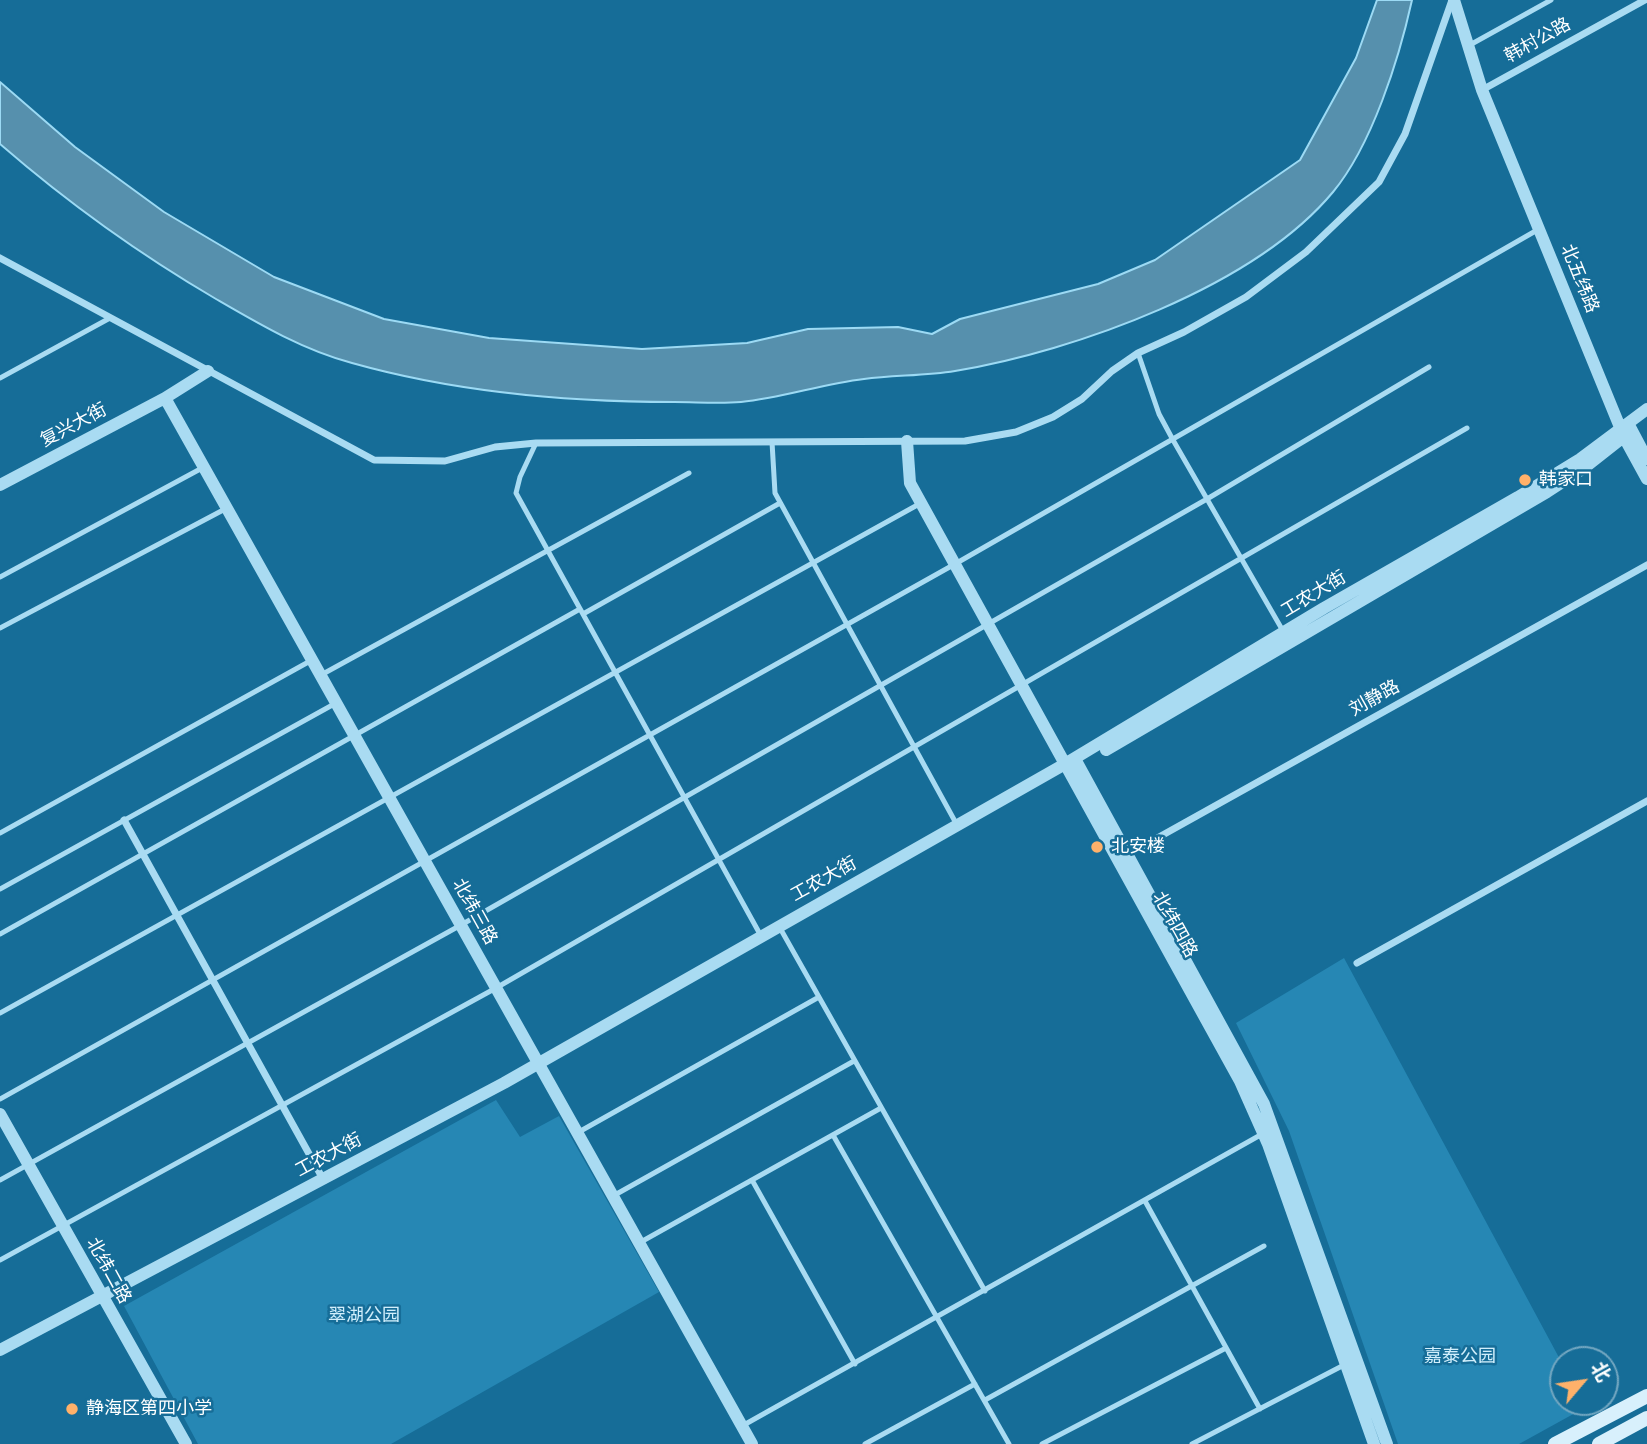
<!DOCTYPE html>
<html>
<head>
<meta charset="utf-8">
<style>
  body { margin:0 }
  #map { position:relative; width:1647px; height:1444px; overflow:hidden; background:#166d98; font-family:Roboto,"Noto Sans SC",sans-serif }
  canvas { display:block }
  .north { position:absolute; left:1549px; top:1346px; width:70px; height:70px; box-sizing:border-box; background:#166d98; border:2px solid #73a7c1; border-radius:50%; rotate:61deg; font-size:19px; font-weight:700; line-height:28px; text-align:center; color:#fff }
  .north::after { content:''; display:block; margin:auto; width:24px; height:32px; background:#ffb16a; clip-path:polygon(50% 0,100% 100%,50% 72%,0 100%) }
</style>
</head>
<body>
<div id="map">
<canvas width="1647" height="1444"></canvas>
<div class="north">北</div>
</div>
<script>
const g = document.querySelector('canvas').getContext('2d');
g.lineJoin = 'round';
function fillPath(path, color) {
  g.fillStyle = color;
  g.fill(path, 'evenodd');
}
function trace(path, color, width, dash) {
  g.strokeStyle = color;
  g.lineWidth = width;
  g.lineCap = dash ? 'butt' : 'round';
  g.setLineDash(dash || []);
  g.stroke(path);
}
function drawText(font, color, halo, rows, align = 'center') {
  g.font = font + ' Roboto,"Noto Sans SC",sans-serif';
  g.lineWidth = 5;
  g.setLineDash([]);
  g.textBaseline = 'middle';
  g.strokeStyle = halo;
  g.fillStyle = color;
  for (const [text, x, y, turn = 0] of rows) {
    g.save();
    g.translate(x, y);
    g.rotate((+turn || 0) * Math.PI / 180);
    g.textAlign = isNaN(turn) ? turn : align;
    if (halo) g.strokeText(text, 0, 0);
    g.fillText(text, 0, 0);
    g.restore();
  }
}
const green = new Path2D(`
  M1344,958L1563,1365V1402H1583L1586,1407L1519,1444H1398L1289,1131L1236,1023Z
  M496,1100L520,1137L559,1116L659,1292L391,1444H198L124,1306Z`);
const water = new Path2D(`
  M1377,0H1412C1399,59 1372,145 1333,192C1254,287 1075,351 955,371C925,376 894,375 864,379C822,384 782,398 741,402C719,404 696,402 674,402C567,402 455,392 352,363C303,350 259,324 216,299C139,254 68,203 0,144V82L75,147L164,212L274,277L384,319L489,338L642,349L747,343L808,329L898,327L932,334L960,319L1098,284L1155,260L1300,160L1356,58Z`);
const service = new Path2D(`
  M1468,46L1551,0
  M1138,353L1159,414L1173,440L1283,631
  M0,378L110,318
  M772,442L775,493L957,825
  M536,443L520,477L516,493L761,936
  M0,577L204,467
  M583,614L780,503
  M0,628L227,508
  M321,675L689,473
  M0,833L312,660
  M0,889L336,703
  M780,928L985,1291
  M0,934L580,609
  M0,1013L921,503
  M0,1099L955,564L1539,229
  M577,1133L819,997
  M833,1135L1009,1444
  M0,1180L461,925L1207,499L1429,367
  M752,1180L855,1364
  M613,1196L854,1061
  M1145,1201L1260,1409
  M639,1243L881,1108
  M0,1260L496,988L1467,428
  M985,1400L1264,1246
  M742,1426L1264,1133
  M865,1444L975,1384
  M1042,1444L1226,1348
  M1192,1444L1344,1365`);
const minor = new Path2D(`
  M1482,90L1645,0
  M0,258L374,460L445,461L495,447L536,443L965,441L1016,432L1053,417L1082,399L1112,371L1138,353L1184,332L1246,297L1306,252L1379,182L1405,134L1452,0
  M124,820L323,1179
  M1125,856L1647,565
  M1357,963L1647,801`);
const tertiary = new Path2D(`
  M1454,0L1482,90L1624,437L1647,479
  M165,398L752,1444
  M1629,425L1647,459
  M907,441L910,483L1240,1081L1268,1144L1374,1444
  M0,485L165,398L208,371
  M1106,750L1547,492L1584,468L1631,431
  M1075,759L1264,1104L1387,1444
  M0,1114L186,1444
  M0,1350L504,1083L1065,764L1324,608L1518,497L1580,459L1647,409`);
const secondary = new Path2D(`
  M1555,1444L1647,1396
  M1599,1444L1647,1418`);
const markers = [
  [1525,480,7,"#ffb16a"],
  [1097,847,7,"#ffb16a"],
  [72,1409,7,"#ffb16a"]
];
const streetNames = [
  ["韩村公路",1538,41,-29],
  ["北五纬路",1579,279,68],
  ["复兴大街",74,426,-28],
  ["工农大街",1314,595,-31],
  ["刘静路",1375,699,-29],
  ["工农大街",824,880,-29],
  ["北纬三路",474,912,61],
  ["北纬四路",1174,925,61],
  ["工农大街",329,1156,-28],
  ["北纬二路",108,1271,61]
];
const poiNames = [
  ["韩家口",1539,480],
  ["北安楼",1111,847],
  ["静海区第四小学",86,1409]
];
const parkNames = [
  ["翠湖公园",364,1316],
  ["嘉泰公园",1460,1357]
];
fillPath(green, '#2687b4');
fillPath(water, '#5690ad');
trace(water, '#9cdaf4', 2);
trace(service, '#a9dbf2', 5);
trace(minor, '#a9dbf2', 7);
trace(tertiary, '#a9dbf2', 12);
trace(secondary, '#d8f0fc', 14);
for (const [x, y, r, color] of markers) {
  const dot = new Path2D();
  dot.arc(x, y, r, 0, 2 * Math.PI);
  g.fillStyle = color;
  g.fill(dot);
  trace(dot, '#166d98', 2.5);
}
drawText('18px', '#fff', '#166d98', streetNames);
drawText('18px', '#fff', '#166d98', poiNames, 'left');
drawText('18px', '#d1effc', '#166d98', parkNames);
</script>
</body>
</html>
